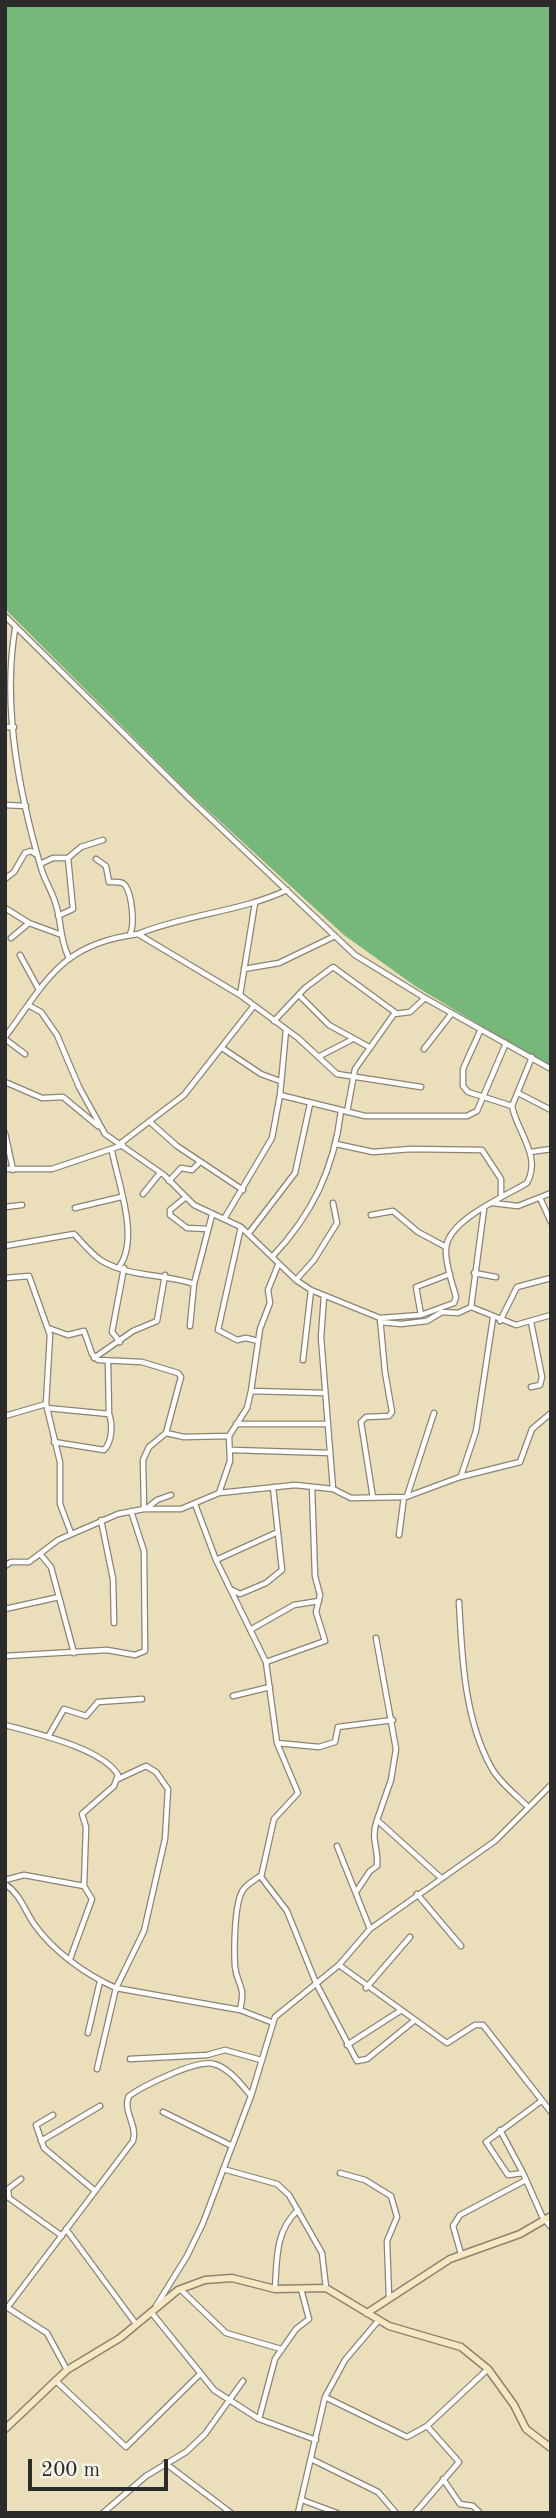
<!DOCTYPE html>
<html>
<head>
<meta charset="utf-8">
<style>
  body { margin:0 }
  #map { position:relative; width:556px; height:2518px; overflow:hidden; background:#ebdebb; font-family:"Old Standard TT",serif }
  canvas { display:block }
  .frame { position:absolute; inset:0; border:7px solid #2b2b2b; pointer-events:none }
  .scale { position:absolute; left:28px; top:2459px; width:140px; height:32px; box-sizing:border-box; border:4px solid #2b2b2b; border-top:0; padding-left:9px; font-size:21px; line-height:24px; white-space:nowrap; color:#2b2b2b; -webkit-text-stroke:5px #f7f3e8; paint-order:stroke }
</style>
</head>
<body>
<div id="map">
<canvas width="556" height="2518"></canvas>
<div class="frame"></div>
<div class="scale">200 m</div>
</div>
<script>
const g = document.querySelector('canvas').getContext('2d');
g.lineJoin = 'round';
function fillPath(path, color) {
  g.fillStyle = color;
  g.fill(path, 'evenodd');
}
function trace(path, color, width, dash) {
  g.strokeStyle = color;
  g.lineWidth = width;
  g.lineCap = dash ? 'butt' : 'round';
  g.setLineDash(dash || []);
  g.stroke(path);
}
const forest = new Path2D(`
  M5,5H551V1068L415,986L344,935L187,791L8,612L5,605Z`);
const street = new Path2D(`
  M5,616L187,796L355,955L425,998L551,1069
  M15,629C2,708 19,794 42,871C46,883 53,893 56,905C62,924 59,935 68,956
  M5,727H14
  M5,805L26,806
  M96,859L106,866L109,882C115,882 122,881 125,885C132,894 135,925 130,934
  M40,864L53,858H68L81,847L103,840
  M5,879L14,872L25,853L31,851L37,855
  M5,908L29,923L59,934
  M58,916L73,909L68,858
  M138,934C187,914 240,912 287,890
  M11,938L29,923
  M20,955L38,988
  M244,969L279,963L335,936
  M240,995L255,903
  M299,995L329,1025L369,1047
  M30,1006L41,1012L57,1035L79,1087L105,1134L164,1175L194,1205L241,1227L296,1280L311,1290L380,1318L421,1315L454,1303L456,1297C452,1282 445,1264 446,1249C447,1220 506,1196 527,1183C542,1156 517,1132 512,1106L532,1057
  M274,1021L305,988L333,967L396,1013
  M481,1029L463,1069V1086L468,1092L512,1106
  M5,1037C47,981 60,944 138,934L240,995L298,1038L337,1074L421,1087
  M5,1039L25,1054
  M222,1048L261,1074L280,1081
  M424,1049L452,1013
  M318,1057L351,1040
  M5,1082L42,1098L63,1097L98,1126
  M518,1093L551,1110
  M280,1095L365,1116H467L477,1111L506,1043
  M347,1112L355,1069L394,1014L410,1012L425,998
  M150,1122L177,1146L243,1190
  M5,1133L13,1170
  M121,1143L184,1095L253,1007
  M336,1144L373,1152L411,1149L482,1150L501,1179V1195
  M112,1151C118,1183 140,1239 119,1267
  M531,1152L551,1149
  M5,1169H52L123,1145
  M169,1181L181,1168L192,1170L200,1162
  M143,1194L160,1173
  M186,1197L170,1210V1215L187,1228L208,1229
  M540,1198L551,1222
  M492,1203L518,1206L551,1193
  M5,1207L22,1205
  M75,1208L121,1197
  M484,1209L471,1307L516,1325L551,1315
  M371,1215L393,1211L418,1232L446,1247
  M224,1219L272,1138L280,1095L286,1030
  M241,1227L218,1330L237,1340L246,1338L258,1341
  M249,1233L295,1173L310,1104
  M5,1246L74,1234C83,1243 91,1254 102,1261C129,1277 165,1274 194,1284L212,1215
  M272,1257C312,1215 334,1169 341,1111
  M474,1273L496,1277
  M5,1278L29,1276L50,1335L46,1404L5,1416
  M296,1280L314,1260L337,1223L333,1203
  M324,1296L321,1337L333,1489
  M421,1315L416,1287L450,1274
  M500,1321L517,1287L551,1278
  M380,1322L401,1324L427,1321L442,1312L458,1313L471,1307
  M531,1322L542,1377L540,1385L531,1387
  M190,1326L194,1284
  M48,1328L68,1335L84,1331L92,1354L98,1360L142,1362L178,1373L181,1377L166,1433L149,1447L143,1460L144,1509
  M120,1342L112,1332L124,1268
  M94,1358L133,1331L157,1321L165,1275
  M303,1360L311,1290
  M251,1391L324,1393
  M46,1404L60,1462V1504L71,1533
  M47,1408L109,1414L108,1362
  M236,1424H326
  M166,1433L184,1437L229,1436
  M54,1442L104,1450C112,1442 113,1425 109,1414
  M232,1450L330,1453
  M461,1476L476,1431L493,1318
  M219,1493L230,1461L229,1436L247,1408L251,1391L260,1329L270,1303L268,1290L278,1265
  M407,1496L434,1413
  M373,1498L361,1422L366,1417L389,1416L392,1412L385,1372L380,1318
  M195,1504L216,1560L266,1662L277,1743L298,1793L274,1819L261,1877L287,1911L316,1983L357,2061L367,2059L415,2020
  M146,1509L157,1500L171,1495
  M101,1520L113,1579L114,1623
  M399,1535L404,1497
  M40,1554L51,1567L74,1653
  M216,1560L278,1532
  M5,1566L11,1562H29L58,1540L118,1514L144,1509H181L219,1493L295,1485L333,1489L351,1498L406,1497L460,1477L520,1462L532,1429L551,1413
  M232,1590L240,1594L266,1583L282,1570L273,1487
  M459,1602C462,1656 464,1718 491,1767C499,1782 515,1794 527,1806
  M5,1609L59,1597
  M250,1630L294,1605L319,1601
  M376,1638L396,1749L391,1780L377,1820L440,1877
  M5,1656L107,1650L135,1655L145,1651L144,1551L131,1511
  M266,1662L325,1641L316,1612L320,1595L315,1576L312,1487
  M233,1696L270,1687
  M5,1725C34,1733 102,1748 118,1775L114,1786L82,1814L86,1827L84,1886L24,1875L5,1880
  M48,1737L64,1709L86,1716L98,1702L142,1699
  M277,1743L319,1747L335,1742L338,1727L393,1720
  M337,1846L370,1929
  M5,1884C20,1894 24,1909 34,1924C53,1951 86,1975 116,1988L240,2010L271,2022
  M356,1892L370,1871L377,1866C379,1848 370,1840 377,1820
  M417,1894L461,1946
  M70,1959L92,1899L84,1886
  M339,1965L447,2043L475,2025H483L551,2112
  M366,1988L410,1937
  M240,2010C246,1984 238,1988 235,1967C234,1951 234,1903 243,1890C247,1884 255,1880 260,1876
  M88,2033L100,1981
  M347,2045L400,2011
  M130,2059L207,2055L225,2050L261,2060
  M97,2069L116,1988L144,1931L165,1839L168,1789L156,1772L146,1766L118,1779
  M163,2112L232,2146
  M53,2115L36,2125L44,2148L94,2190
  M500,2130L523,2173L542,2216L551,2227
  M41,2141L100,2106
  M223,2169L277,2184L289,2195L322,2253L326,2288
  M340,2173L365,2180L391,2196L397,2217L387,2241L389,2297
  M523,2173L508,2175L486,2142L540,2102
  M21,2179L8,2189L9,2198L62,2236
  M66,2229L136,2324
  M461,2254L453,2226L460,2215L526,2180
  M180,2289L226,2333L281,2349
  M275,2289C277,2259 275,2231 298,2210
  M5,2306L47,2333L67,2370
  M156,2306L187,2256L203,2223L251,2096L275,2017L339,1965L370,1929L495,1841L551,1785
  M7,2308L133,2141C138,2125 122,2111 129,2096C143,2086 197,2059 214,2064C229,2068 241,2084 251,2096
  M151,2312L214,2390L259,2419L316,2440
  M55,2380L126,2447L199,2375
  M325,2397L407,2437L427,2426L488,2369
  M259,2419L275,2359L296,2329L309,2319L301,2289
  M311,2459L378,2492L396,2513
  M165,2463L231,2513
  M443,2479L460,2504L473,2506L480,2513
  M302,2500L337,2513
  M103,2513L146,2476L186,2452L205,2434L243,2381
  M298,2513L325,2397L345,2360L378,2321
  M415,2513L459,2462L427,2426`);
const secondary = new Path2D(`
  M367,2313L450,2259L520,2234L551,2216
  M5,2429L67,2370L120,2338L178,2290L205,2280L232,2278L275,2289L326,2288L389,2326L461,2347L488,2369L514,2405L526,2429L551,2448`);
fillPath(forest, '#76b87a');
trace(street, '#8b8473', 7);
trace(secondary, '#8b8473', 9);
trace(street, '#fff', 4.5);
trace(secondary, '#f7e8c3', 6);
</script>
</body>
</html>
